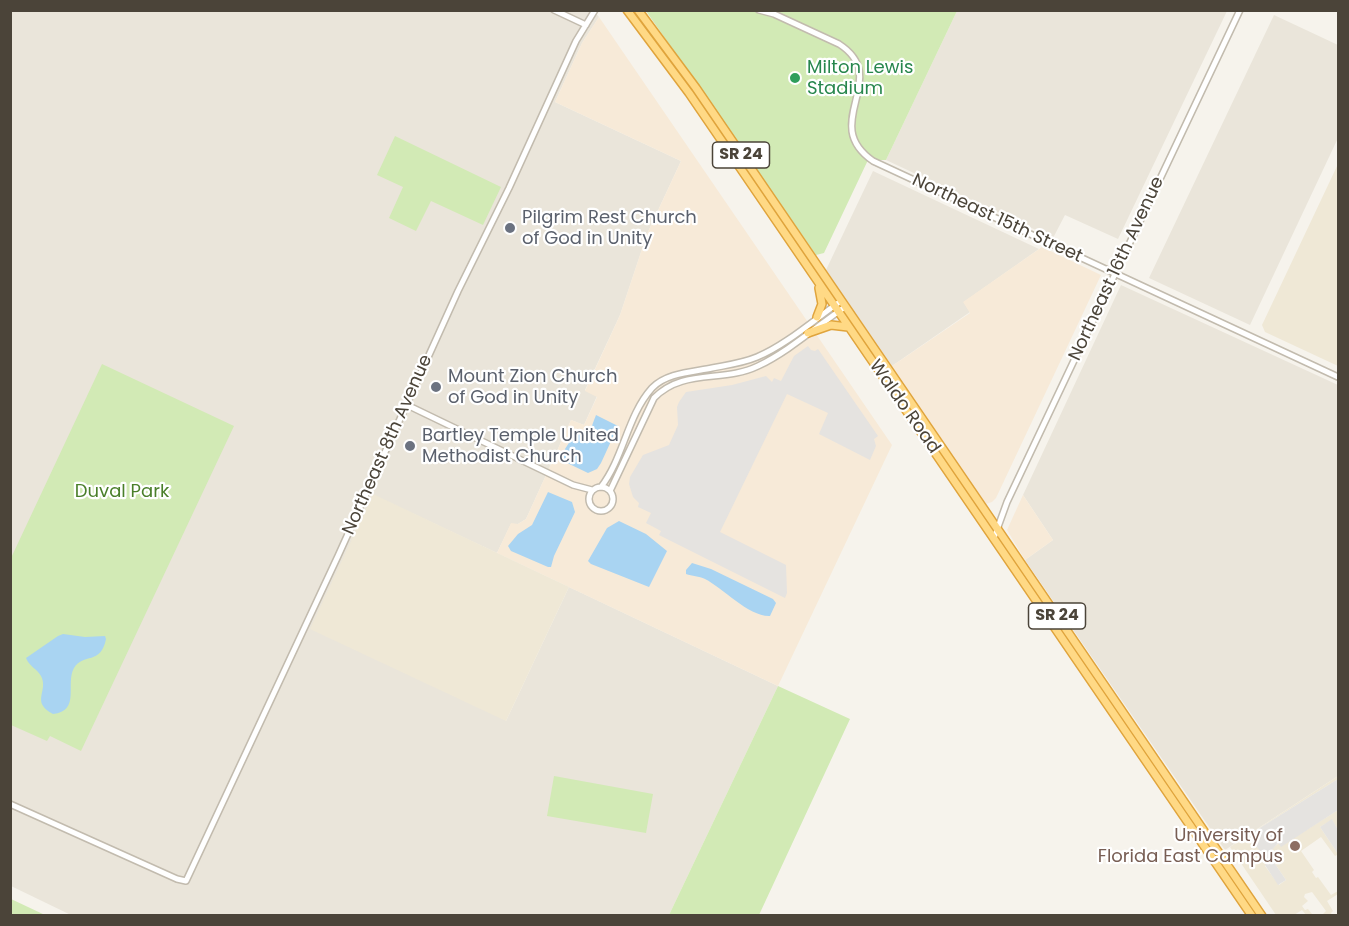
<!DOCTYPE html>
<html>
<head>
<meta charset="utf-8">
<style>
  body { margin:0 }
  #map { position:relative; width:1349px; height:926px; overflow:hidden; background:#f6f3ec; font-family:Poppins,sans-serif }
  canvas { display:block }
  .frame { position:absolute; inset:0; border:12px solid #4b4439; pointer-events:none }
</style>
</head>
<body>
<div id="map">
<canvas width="1349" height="926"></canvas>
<div class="frame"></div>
</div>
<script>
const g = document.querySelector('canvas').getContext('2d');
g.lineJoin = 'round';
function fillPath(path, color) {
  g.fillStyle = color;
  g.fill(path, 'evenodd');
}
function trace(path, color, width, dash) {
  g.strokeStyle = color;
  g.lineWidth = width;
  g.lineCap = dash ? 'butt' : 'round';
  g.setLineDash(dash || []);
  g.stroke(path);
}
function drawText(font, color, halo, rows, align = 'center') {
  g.font = font + ' Poppins,sans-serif';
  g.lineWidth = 4.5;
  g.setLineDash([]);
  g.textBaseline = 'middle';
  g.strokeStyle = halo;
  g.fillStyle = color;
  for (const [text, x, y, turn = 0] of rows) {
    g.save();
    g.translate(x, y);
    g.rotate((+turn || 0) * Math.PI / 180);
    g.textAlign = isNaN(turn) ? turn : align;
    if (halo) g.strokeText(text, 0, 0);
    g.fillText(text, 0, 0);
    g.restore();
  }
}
const residential = new Path2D(`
  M11,11H594L599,17L582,43L555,102L681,161L647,234L620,315L585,390L597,396L584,425L571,420L526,519L518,524H511L497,553L373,495L506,721L569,587L778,686L669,915L73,916L11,886Z
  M957,11H1227L1118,239L1065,215L1053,238L886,160Z
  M1274,15L1338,45V138L1250,325L1149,278Z
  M873,171L1039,249L964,302L970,312L892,366L826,270Z
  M1121,285L1338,385V776L1225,850L1025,560L1053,540L1023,495Z`);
const commercial = new Path2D(`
  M599,17L892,445L778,686L497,553L511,523L518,524L526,519L571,420L584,425L597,397L585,391L620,315L647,234L681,161L555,102L582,43Z
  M1042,247L1101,275L996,498L992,502L986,504L892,366L970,313L963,302Z
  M1023,495L1053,540L1025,560L1007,530Z`);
const education = new Path2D(`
  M1338,164V366L1265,332L1262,325Z
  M373,494L569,587L506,721L310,629Z
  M1338,776V779L1255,831L1254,843L1268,862L1265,866L1279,885L1286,880L1271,858L1270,852L1273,848L1279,843L1281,846L1338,810V830L1332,820L1320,827L1338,854V858L1337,855L1335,856L1321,837L1301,851L1314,870L1312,872L1316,878L1318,877L1331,895L1338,891V894L1327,901L1333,911L1331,913L1332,915H1322L1326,911L1312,892L1305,894L1304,897L1308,901L1302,906L1305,910L1308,909L1312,914L1310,915H1306L1302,910L1294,915H1276L1230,847Z`);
const green = new Path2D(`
  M646,11H957L886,160H868L824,253L816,255Z
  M395,136L501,187L483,225L431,201L416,231L389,218L403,187L377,175Z
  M102,364L234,426L81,751L50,736L47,741L11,725V558Z
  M778,686L850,719L759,915H669Z
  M554,776L653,794L646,833L547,816Z
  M11,899L45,915H11Z`);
const parking = new Path2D(`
  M808,346L811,350L815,351L818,349L878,436L874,439L876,446L870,460L819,434L828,413L787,394L720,532L786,565L787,593L785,598L659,535L661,531L646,523L651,513L638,507L639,503L633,497L629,484L630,477L643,455L669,445L678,425L677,407L679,402L686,392L732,385L766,376L772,382L774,378L781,381L794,356Z
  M1338,779V810L1281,847L1278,843L1271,851V858L1286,880L1278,885L1265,865L1268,862L1254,843L1255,831Z
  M1332,819L1338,830V854L1320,827Z`);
const water = new Path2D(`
  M596,415L618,426L601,463L597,469L588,473L561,460L565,449L576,432C592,433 590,430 596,415Z
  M548,492L572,502L575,512L554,556L551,567H548L511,551L508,546L518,534L532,525Z
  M619,521L646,534L667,551L649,587L591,564L588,561L607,528Z
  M692,563L711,569L773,599L776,603L770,616C749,617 723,588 705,579C699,576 692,576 686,574V570Z
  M63,634L85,637L105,636L106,639C101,665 83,653 74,668C65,684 81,711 53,714C30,702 49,691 41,676C37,669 29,666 26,658L58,636Z`);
const tertiary = new Path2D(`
  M554,10L586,25
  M759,10L774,14L839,44C893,79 818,123 873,161L1338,377
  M407,405L573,485L592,490
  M589 499a12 12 0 1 1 24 0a12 12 0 1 1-24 0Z
  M601,487C624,457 627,416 652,388C666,373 692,372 712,368C727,365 743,363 757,357C786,345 815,319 841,301
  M610,491L654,398C683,368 723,383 758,366C788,352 817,326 845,307
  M994,538L1007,502L1240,10
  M10,804L177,879L186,881L338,556L458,291L509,188L576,41L595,10`);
const trunk = new Path2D(`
  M627,10L689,93L1252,916
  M638,10L696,88L1262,916
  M817,317L822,304L819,288
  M808,333L831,325L848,327`);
const markers = [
  [795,78,6,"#2e9e5b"],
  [510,228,6,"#6b7280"],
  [436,387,6,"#6b7280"],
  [410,446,6,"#6b7280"],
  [1295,846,6,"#8d6e63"]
];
const shields = [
  [741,155,57],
  [1057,616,57]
];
const shieldNames = [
  ["SR 24",741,155],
  ["SR 24",1057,616]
];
const leisureNames = [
  ["Milton Lewis",807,68],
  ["Stadium",807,89]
];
const worshipNames = [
  ["Pilgrim Rest Church",522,218],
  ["of God in Unity",522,239],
  ["Mount Zion Church",448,377],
  ["of God in Unity",448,398],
  ["Bartley Temple United",422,436],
  ["Methodist Church",422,457]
];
const streetNames = [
  ["Northeast 15th Street",997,219,25],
  ["Northeast 16th Avenue",1117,269,-65],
  ["Waldo Road",904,407,55],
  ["Northeast 8th Avenue",388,445,-66]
];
const parkNames = [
  ["Duval Park",122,492]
];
const educationNames = [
  ["University of",1283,836],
  ["Florida East Campus",1283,857]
];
fillPath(residential, '#eae5da');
fillPath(commercial, '#f7ead8');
fillPath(education, '#efe8d6');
fillPath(green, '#d2eab5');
fillPath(parking, '#e5e3e0');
fillPath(water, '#a9d4f2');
trace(tertiary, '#c2bbae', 8);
trace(trunk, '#e0a43c', 10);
trace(tertiary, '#fff', 5);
trace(trunk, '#ffd985', 7);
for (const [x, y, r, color] of markers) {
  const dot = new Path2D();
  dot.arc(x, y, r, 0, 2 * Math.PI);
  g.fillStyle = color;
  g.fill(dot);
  trace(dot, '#fff', 2);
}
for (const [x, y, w] of shields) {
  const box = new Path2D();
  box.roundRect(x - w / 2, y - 13, w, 26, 4.5);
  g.fillStyle = '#fff';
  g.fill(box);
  trace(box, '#4b4439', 1.5);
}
drawText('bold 16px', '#4b4439', null, shieldNames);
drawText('18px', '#27864d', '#fff', leisureNames, 'left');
drawText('18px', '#5b616d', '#fff', worshipNames, 'left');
drawText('18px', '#4b4439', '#fff', streetNames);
drawText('18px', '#4a7f2a', '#fff', parkNames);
drawText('18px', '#785e54', '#fff', educationNames, 'right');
</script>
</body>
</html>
